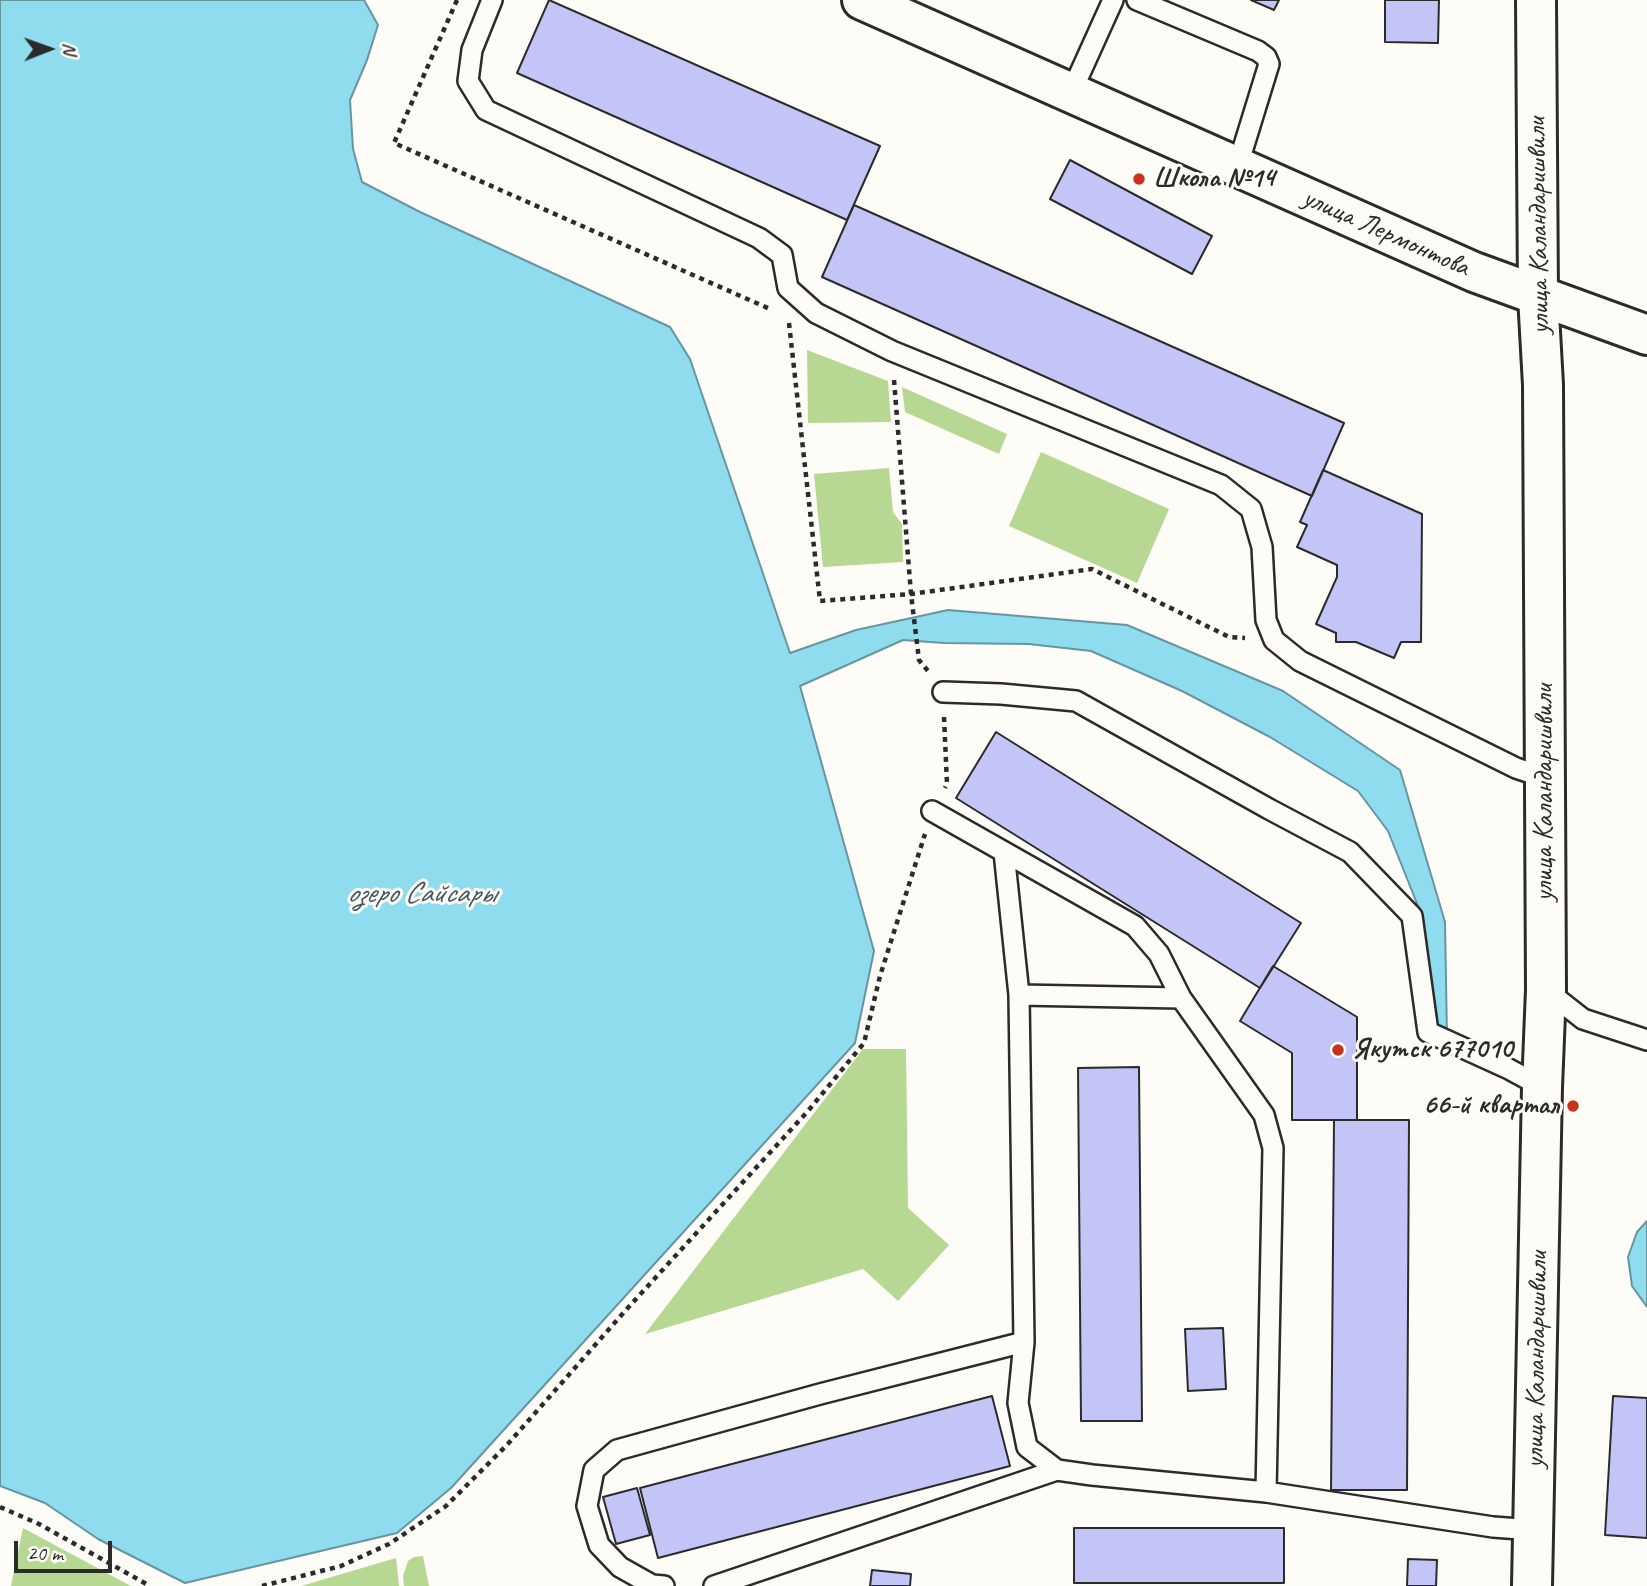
<!DOCTYPE html>
<html>
<head>
<meta charset="utf-8">
<style>
  body { margin:0 }
  #map { position:relative; width:1647px; height:1586px; overflow:hidden; background:#fdfcf7; font-family:Caveat,sans-serif }
  canvas { display:block }
  .north { position:absolute; left:14px; top:14px; width:70px; height:70px; -webkit-text-stroke:5px #fdfcf7; paint-order:stroke; rotate:89deg; font-size:19px; font-weight:700; line-height:28px; text-align:center; color:#2b2b2b }
  .north::after { content:''; display:block; margin:auto; width:24px; height:32px; background:#2b2b2b; clip-path:polygon(50% 0,100% 100%,50% 72%,0 100%) }
  .scale { position:absolute; left:14px; top:1541px; width:98px; height:32px; box-sizing:border-box; border:4px solid #2b2b2b; border-top:0; padding-left:9px; font-size:21px; line-height:24px; white-space:nowrap; color:#2b2b2b; -webkit-text-stroke:5px #fdfcf7; paint-order:stroke }
</style>
</head>
<body>
<div id="map">
<canvas width="1647" height="1586"></canvas>
<div class="north">N</div>
<div class="scale">20 m</div>
</div>
<script>
const g = document.querySelector('canvas').getContext('2d');
g.lineJoin = 'round';
function fillPath(path, color) {
  g.fillStyle = color;
  g.fill(path, 'evenodd');
}
function trace(path, color, width, dash) {
  g.strokeStyle = color;
  g.lineWidth = width;
  g.lineCap = dash ? 'butt' : 'round';
  g.setLineDash(dash || []);
  g.stroke(path);
}
function drawText(font, color, halo, rows, align = 'center') {
  g.font = font + ' Caveat,sans-serif';
  g.lineWidth = 6;
  g.setLineDash([]);
  g.textBaseline = 'middle';
  g.strokeStyle = halo;
  g.fillStyle = color;
  for (const [text, x, y, turn = 0] of rows) {
    g.save();
    g.translate(x, y);
    g.rotate((+turn || 0) * Math.PI / 180);
    g.textAlign = isNaN(turn) ? turn : align;
    if (halo) g.strokeText(text, 0, 0);
    g.fillText(text, 0, 0);
    g.restore();
  }
}
const green = new Path2D(`
  M807,350L888,381L891,422L808,423Z
  M902,387L1007,434L999,454L905,412Z
  M1041,452L1169,509L1137,583L1009,526Z
  M889,468L893,512L902,524L903,562L823,567L814,474Z
  M863,1049H906L908,1208L949,1245L898,1301L863,1269L645,1334Z
  M23,1528L131,1586H11Z
  M423,1556L429,1586H404L403,1576L408,1561L414,1557Z
  M396,1558L399,1586H301Z`);
const water = new Path2D(`
  M0,0H364L378,25L367,60L350,100L353,149L362,182L420,212L670,327L690,359L790,653L856,630L948,610L1127,625L1283,691L1400,770L1445,922L1447,1038L1432,1026L1429,974L1418,906L1388,831L1358,791L1270,737L1182,691L1091,651L1029,644L944,643L903,640L800,686L874,951L855,1043L451,1488L397,1533L185,1583L98,1539L45,1503L0,1486Z
  M1647,1221V1307L1632,1286L1628,1257L1637,1232Z`);
const building = new Path2D(`
  M549,0L880,146L847,220L517,73Z
  M1251,0H1279L1274,10Z
  M1385,0H1439L1438,43L1385,42Z
  M1070,160L1212,236L1192,274L1050,199Z
  M854,205L1344,423L1312,496L822,277Z
  M1323,470L1422,514L1421,642H1401L1394,658L1356,642H1336V633L1316,624L1337,577V565L1297,547L1307,525L1300,522Z
  M996,732L1301,923L1260,988L956,798Z
  M1273,966L1357,1017V1120H1292V1053L1240,1021Z
  M1139,1067L1142,1421H1081L1078,1068Z
  M1334,1120H1409L1407,1490H1331Z
  M1223,1328L1226,1389L1188,1391L1185,1329Z
  M992,1396L1010,1466L658,1558L640,1488Z
  M1613,1396L1647,1398V1538L1605,1535Z
  M637,1488L650,1535L616,1544L603,1497Z
  M1074,1528H1284V1583H1074Z
  M1408,1559L1437,1560L1436,1586H1407Z
  M872,1570L911,1574L910,1586H870Z`);
const path = new Path2D(`
  M457,0L394,143L770,309
  M789,323L820,601L911,594L1092,569L1229,637L1245,638
  M894,380L911,594L919,660L928,671
  M944,717L947,784L945,788
  M0,1507L39,1524L150,1586
  M262,1586L341,1566L389,1544L446,1506L507,1445L625,1311L808,1111L864,1043L880,976L925,834`);
const service = new Path2D(`
  M492,0L472,50L468,81L486,110L759,238L782,255L788,288L816,313L892,351L1221,485L1251,509L1262,547L1266,620L1274,640L1300,661L1516,768L1546,778
  M1137,0L1258,51L1266,57L1269,64L1237,168
  M1071,93L1113,0
  M943,692L1001,694L1076,701L1269,809L1350,852L1412,916L1428,1032L1507,1068L1542,1087
  M932,811L1135,926L1159,954L1181,998
  M1004,852L1019,995
  M1546,990L1583,1019L1647,1040
  M1024,1342L1019,995L1181,998L1264,1115L1273,1148L1266,1492
  M664,1586L652,1585L620,1567L599,1545L587,1506L594,1470L617,1450L820,1394L1024,1342L1018,1403L1027,1447L1057,1470L1092,1475L1266,1492L1493,1527L1534,1530
  M714,1586L1057,1470`);
const tertiary = new Path2D(`
  M1532,1586L1542,1087L1546,990L1543,385L1538,296L1536,0`);
const primary = new Path2D(`
  M862,0L1474,272L1647,335`);
const markers = [
  [1139,179,7,"#c8321e"],
  [1338,1050,7,"#c8321e"],
  [1573,1106,7,"#c8321e"]
];
const poiNames = [
  ["Школа №14",1153,179],
  ["Якутск 677010",1352,1050],
  ["66-й квартал",1559,1106,"right"]
];
const streetNames = [
  ["улица Каландаришвили",1539,226,-91],
  ["улица Лермонтова",1386,233,24],
  ["улица Каландаришвили",1545,793,-90],
  ["улица Каландаришвили",1537,1360,-89]
];
const waterNames = [
  ["озеро Сайсары",421,894]
];
fillPath(green, '#b7d892');
fillPath(water, '#8fdcee');
trace(water, '#6795a0', 2);
fillPath(building, '#c3c5f7');
trace(building, '#2b2b2b', 2);
trace(service, '#2b2b2b', 24);
trace(tertiary, '#2b2b2b', 44);
trace(primary, '#2b2b2b', 44);
trace(path, '#2b2b2b', 4.5, [5, 5]);
trace(service, '#fdfcf7', 19);
trace(tertiary, '#fdfcf7', 38);
trace(primary, '#fdfcf7', 38);
for (const [x, y, r, color] of markers) {
  const dot = new Path2D();
  dot.arc(x, y, r, 0, 2 * Math.PI);
  g.fillStyle = color;
  g.fill(dot);
  trace(dot, '#fdfcf7', 2.5);
}
drawText('bold 28px', '#2b2b2b', '#fdfcf7', poiNames, 'left');
drawText('28px', '#2b2b2b', '#fdfcf7', streetNames);
drawText('italic 30px', '#44575c', '#fdfcf7', waterNames);
</script>
</body>
</html>
